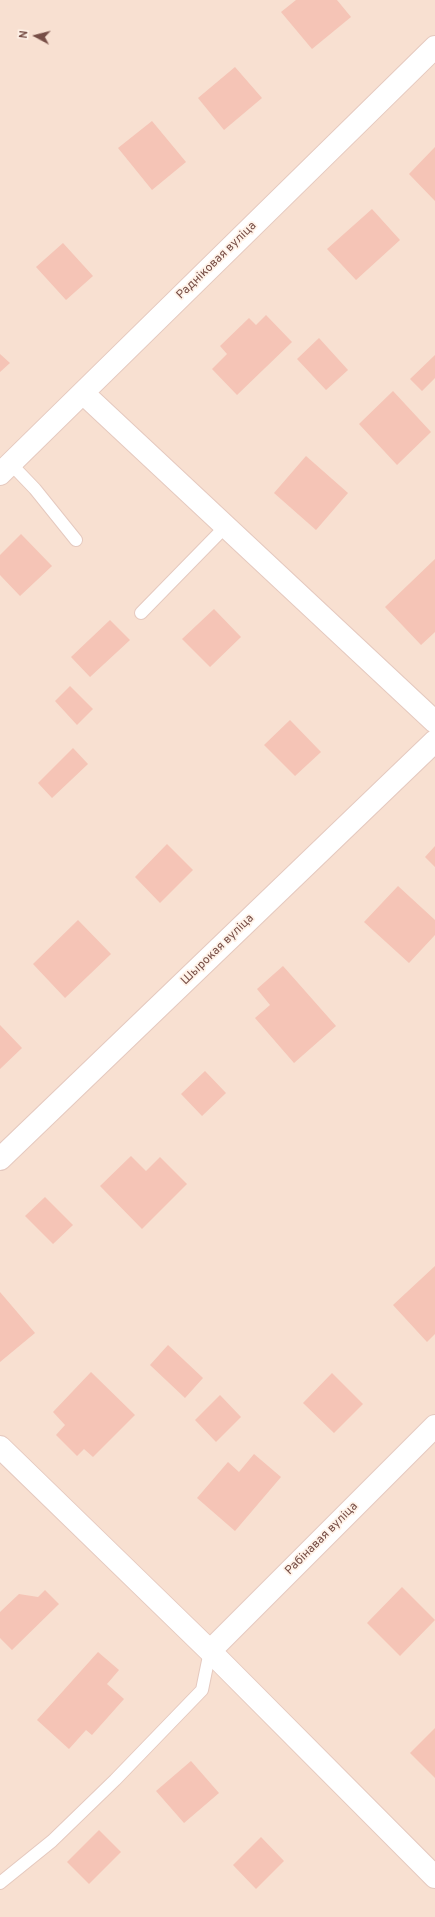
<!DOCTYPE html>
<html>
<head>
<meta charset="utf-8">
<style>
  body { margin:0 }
  #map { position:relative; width:435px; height:1917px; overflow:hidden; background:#feede1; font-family:Overpass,sans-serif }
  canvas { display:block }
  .north { position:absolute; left:16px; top:16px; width:40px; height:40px; -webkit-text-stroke:3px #fff2e8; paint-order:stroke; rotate:277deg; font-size:11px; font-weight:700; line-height:16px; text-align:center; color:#774e46 }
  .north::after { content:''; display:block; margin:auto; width:14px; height:18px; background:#774e46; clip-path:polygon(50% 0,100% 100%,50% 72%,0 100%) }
</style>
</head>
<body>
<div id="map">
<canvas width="435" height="1917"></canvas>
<div class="north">N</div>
</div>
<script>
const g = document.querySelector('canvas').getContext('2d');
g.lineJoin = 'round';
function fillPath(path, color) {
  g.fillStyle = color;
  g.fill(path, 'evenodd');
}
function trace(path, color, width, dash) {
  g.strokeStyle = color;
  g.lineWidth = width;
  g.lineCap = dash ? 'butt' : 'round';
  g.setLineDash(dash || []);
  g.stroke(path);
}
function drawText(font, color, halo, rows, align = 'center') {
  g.font = font + ' Overpass,sans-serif';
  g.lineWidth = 3.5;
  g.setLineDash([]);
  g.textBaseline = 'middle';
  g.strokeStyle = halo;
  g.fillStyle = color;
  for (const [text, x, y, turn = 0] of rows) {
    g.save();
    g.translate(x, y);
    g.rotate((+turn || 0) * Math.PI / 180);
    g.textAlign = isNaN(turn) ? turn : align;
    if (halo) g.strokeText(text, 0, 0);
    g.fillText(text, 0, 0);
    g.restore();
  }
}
const residential = new Path2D(`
  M0,0H435V1917H0Z`);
const building = new Path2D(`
  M296,0H337L351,17L312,49L281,12Z
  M235,67L262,98L224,130L198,98Z
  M152,121L186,162L152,190L118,148Z
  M435,147V201L409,174Z
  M372,209L400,240L356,280L327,249Z
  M63,243L93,276L66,300L36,267Z
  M266,315L292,342L237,395L212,369L227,354L220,346L249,318L256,325Z
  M319,338L348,370L326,390L297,359Z
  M0,354L10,363L0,372Z
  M435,355V378L422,391L410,379Z
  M393,391L431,432L397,465L359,424Z
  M306,456L348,493L316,530L274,493Z
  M21,534L52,566L20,596L0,575V555Z
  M435,559V632L421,645L385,607Z
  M214,609L241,637L210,667L182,639Z
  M110,620L130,640L90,677L71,657Z
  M70,686L93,709L77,725L55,701Z
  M290,720L321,752L295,776L264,745Z
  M73,748L88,764L52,798L38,783Z
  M167,844L193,870L160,903L135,877Z
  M435,846V867L425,857Z
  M398,886L435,920V935L409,963L364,922Z
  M78,920L111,954L65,998L33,964Z
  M283,966L336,1026L294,1063L255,1018L270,1005L257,989Z
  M0,1025L22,1048L0,1069Z
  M205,1071L226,1093L202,1116L181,1094Z
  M131,1156L146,1171L160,1157L187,1184L142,1229L100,1186Z
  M45,1197L73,1225L53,1244L25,1216Z
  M435,1266V1334L427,1342L393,1305Z
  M0,1292L35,1333L0,1362Z
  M168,1345L203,1378L185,1398L150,1365Z
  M91,1372L135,1415L93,1457L84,1449L77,1456L56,1435L65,1425L53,1412Z
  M332,1373L363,1404L334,1433L303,1403Z
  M220,1395L241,1417L216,1442L195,1420Z
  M254,1454L281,1477L235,1531L197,1498L228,1462L239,1472Z
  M402,1587L435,1620L400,1656L367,1623Z
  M45,1590L59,1604L12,1650L0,1638V1612L19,1594L38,1597Z
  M98,1652L119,1670L107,1684L124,1699L92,1735L86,1730L69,1749L37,1720Z
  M435,1728V1778L410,1753Z
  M191,1761L219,1793L184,1823L156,1791Z
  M99,1830L121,1852L89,1884L67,1862Z
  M261,1837L284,1861L256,1889L233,1865Z`);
const lane = new Path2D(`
  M11,464L35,489L76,540
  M141,613L225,527
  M0,1883L52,1841L115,1780L202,1690L210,1651`);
const street = new Path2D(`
  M83,393L435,722
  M0,474L435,47
  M0,1159L435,741
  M0,1447L210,1651L435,1877
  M210,1651L435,1426`);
const streetNames = [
  ["Радніковая вуліца",217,261,-44],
  ["Шырокая вуліца",218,950,-44],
  ["Рабінавая вуліца",322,1539,-45]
];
fillPath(residential, '#f8e0d1');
fillPath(building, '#f5c4b6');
trace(lane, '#e5c9bf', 14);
trace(street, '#e5c9bf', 24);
trace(lane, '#fff', 12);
trace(street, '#fff', 22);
drawText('12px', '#774e46', '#fff2e8', streetNames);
</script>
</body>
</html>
